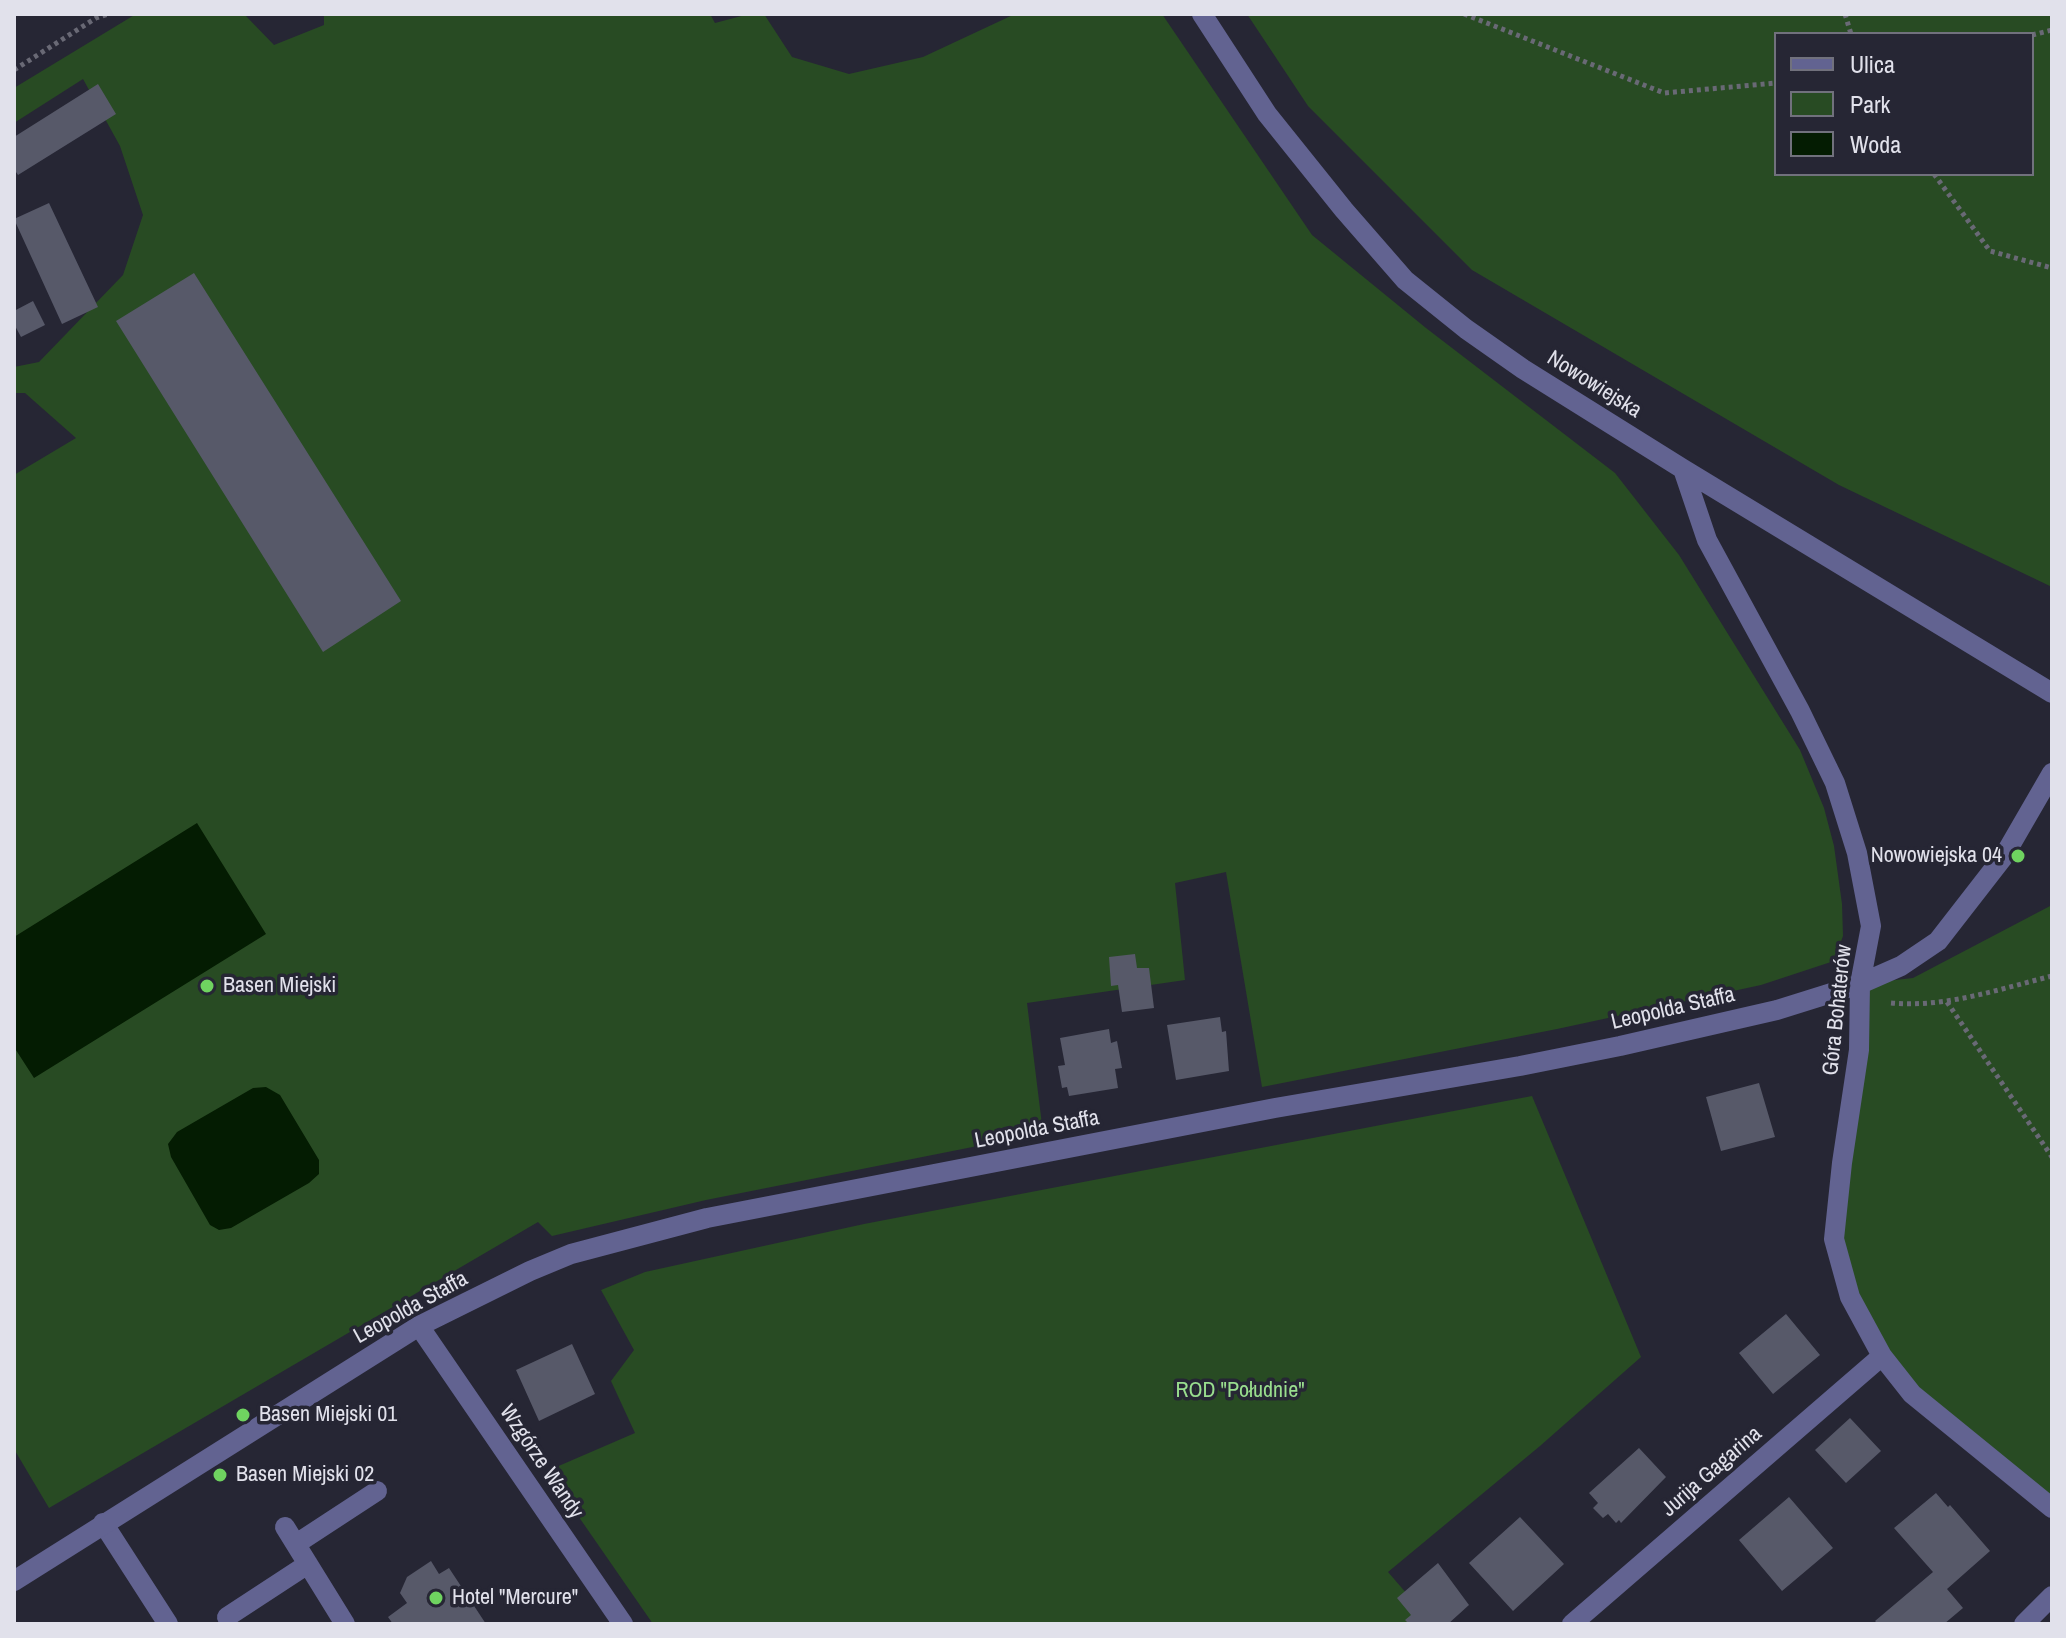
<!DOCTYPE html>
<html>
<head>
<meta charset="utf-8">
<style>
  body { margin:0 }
  #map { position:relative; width:2066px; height:1638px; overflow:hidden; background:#262634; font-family:"Archivo Narrow",sans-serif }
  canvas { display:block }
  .frame { position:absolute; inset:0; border:16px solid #e1e1eb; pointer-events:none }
  .legend { position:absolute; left:1774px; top:32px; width:260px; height:144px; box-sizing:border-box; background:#262634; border:2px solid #71717d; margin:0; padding:10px 14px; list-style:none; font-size:24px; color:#e1e1eb }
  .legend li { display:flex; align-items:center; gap:16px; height:40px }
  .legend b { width:40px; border:2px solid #71717d }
</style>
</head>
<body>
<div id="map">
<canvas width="2066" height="1638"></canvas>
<div class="frame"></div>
<ul class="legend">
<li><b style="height:10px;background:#626391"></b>Ulica</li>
<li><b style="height:22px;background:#284b23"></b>Park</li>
<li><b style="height:22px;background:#041c02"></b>Woda</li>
</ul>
</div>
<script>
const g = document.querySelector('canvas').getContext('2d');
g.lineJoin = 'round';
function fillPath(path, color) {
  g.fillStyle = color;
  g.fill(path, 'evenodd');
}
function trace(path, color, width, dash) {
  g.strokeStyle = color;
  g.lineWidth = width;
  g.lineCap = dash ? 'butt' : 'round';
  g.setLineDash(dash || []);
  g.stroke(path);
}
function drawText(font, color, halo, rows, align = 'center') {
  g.font = font + ' "Archivo Narrow",sans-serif';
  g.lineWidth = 7;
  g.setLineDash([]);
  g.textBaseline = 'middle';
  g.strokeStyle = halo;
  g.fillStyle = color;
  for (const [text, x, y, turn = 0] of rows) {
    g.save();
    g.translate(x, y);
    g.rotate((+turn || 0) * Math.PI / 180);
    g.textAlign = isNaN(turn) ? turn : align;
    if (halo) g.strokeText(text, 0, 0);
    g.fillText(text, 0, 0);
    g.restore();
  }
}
const green = new Path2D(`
  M136,14H244L274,45L324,25V14H710L715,23L749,14H764L792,57L849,74L923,57L1015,14H1162L1312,235L1426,328L1615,473L1679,555L1800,750L1824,808L1834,846L1842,904L1843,936L1834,961L1761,985L1557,1029L1262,1087L1226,872L1175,883L1185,980L1027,1003L1043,1133L706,1200L552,1236L538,1222L49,1508L14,1449V475L76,438L25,393H14V367L39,362L123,275L143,215L120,146L83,79L14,123V88Z
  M1247,14H2052V587L1839,485L1472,270L1308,106ZM1776,34H2032V174H1776Z
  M2052,905V1508L1882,1356L1839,1266L1860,984L1913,978Z
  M1532,1096L1641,1357L1540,1446L1388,1572L1433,1624H653L547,1471L635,1433L611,1381L634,1350L601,1290L645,1272L864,1224Z`);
const water = new Path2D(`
  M197,823L266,934L34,1078L14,1047V937Z
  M266,1087L280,1095L319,1160V1174L309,1183L231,1228L219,1230L210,1225L171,1157L168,1144L177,1132L253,1088Z`);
const building = new Path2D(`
  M98,84L116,114L18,175L14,169V137Z
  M49,203L98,307L62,324L14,219Z
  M194,273L401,601L323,652L116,321Z
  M33,301L45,325L21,337L14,324V311Z
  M1135,954L1137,968H1149L1154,1008L1122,1012L1118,985L1111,986L1109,957Z
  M1220,1017L1222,1032L1226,1031L1229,1071L1176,1080L1167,1025Z
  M1109,1029L1111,1043L1117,1041L1122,1068L1115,1069L1118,1088L1069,1096L1067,1087L1062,1088L1058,1066L1065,1065L1060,1038Z
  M1759,1083L1775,1137L1721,1151L1706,1097Z
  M1786,1314L1820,1355L1773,1394L1739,1353Z
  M572,1344L595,1394L539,1421L516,1370Z
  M1850,1418L1881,1451L1846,1483L1815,1450Z
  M1639,1448L1666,1477L1621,1523L1619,1520L1616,1523L1608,1514L1603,1518L1593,1508L1598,1503L1589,1493Z
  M1936,1493L1948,1507L1950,1505L1990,1551L1947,1589L1963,1608L1944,1624H1878L1875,1621L1933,1572L1894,1528Z
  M1789,1497L1833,1548L1782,1591L1739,1540Z
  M1520,1517L1564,1564L1513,1611L1469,1563Z
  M431,1561L439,1574L449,1568L486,1624H393L388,1617L407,1603L400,1593L407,1577Z
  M1438,1563L1469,1605L1448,1624H1409L1405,1620L1411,1615L1397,1598Z`);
const path = new Path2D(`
  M1464,14L1664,93L1776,83
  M1845,14L1851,34
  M2032,35L2052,30
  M14,70L96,18L108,14
  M1934,174L1990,251L2052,268
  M1947,1002L2052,1157
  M1891,1003C1946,1008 1999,989 2052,976`);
const service = new Path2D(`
  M103,1523L168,1624
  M285,1527L345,1624
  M296,1544L377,1491
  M227,1617L308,1564`);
const minor = new Path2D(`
  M1202,14L1267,114L1344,210L1405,280L1466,329L1523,369L1683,469L2052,693
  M1683,469L1707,540L1800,711L1835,783L1857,853L1871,926L1860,984L1859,1050L1842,1163L1834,1239L1850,1297L1882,1356L1912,1394L2052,1508
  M419,1326L623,1624
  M14,1581L419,1326L530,1271L571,1254L707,1218L1275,1108L1520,1066L1620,1046L1777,1010L1860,984L1901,966L1938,941L2004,856L2052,773
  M1572,1624L1882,1356
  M2024,1624L2052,1596`);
const markers = [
  [2018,856,8,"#6fd360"],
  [207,986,8,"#6fd360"],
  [243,1415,8,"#6fd360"],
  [220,1475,8,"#6fd360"],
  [436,1598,8,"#6fd360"]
];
const streetNames = [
  ["Nowowiejska",1594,385,32],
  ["Leopolda Staffa",1673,1009,-13],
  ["Góra Bohaterów",1838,1010,-84],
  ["Leopolda Staffa",1037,1130,-11],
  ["Leopolda Staffa",411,1308,-29],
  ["Wzgórze Wandy",541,1462,56],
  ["Jurija Gagarina",1712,1472,-41]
];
const poiNames = [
  ["Nowowiejska 04",2002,856,"right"],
  ["Basen Miejski",223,986],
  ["Basen Miejski 01",259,1415],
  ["Basen Miejski 02",236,1475],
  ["Hotel \"Mercure\"",452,1598]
];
const parkNames = [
  ["ROD \"Południe\"",1240,1391]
];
fillPath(green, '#284b23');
fillPath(water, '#041c02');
fillPath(building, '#575969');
trace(path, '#696975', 5, [4, 4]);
trace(service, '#626391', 20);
trace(minor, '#626391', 20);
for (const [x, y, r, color] of markers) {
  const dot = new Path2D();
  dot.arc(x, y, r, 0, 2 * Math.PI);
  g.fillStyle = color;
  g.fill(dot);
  trace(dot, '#262634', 3);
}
drawText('22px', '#e1e1eb', '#262634', streetNames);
drawText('22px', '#e1e1eb', '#262634', poiNames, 'left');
drawText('22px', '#99de8e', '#262634', parkNames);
</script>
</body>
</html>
